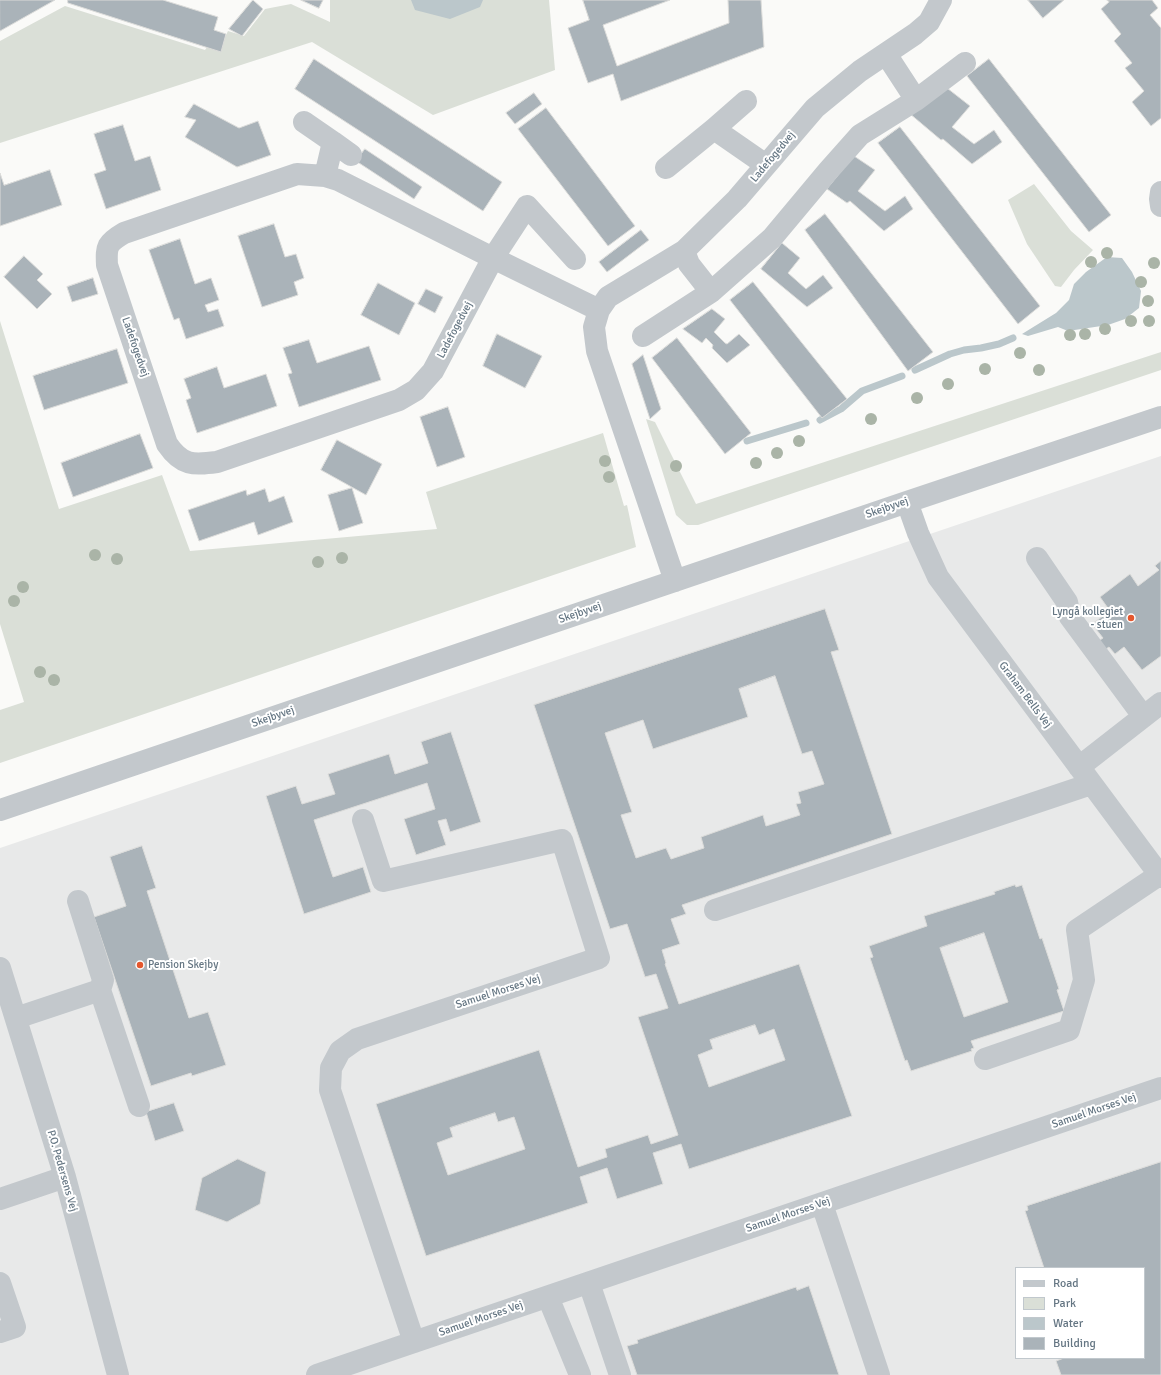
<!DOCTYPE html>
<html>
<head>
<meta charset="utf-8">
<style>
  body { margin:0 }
  #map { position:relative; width:1161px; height:1375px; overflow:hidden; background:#fafaf8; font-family:Signika,sans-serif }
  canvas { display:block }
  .legend { position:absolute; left:1015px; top:1267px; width:130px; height:92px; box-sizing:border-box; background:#fff; border:1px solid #c1c8cd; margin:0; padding:5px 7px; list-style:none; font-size:12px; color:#657683 }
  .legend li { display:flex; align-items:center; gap:8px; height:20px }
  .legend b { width:20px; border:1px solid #c1c8cd }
</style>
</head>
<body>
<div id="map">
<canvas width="1161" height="1375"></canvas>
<ul class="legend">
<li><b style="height:5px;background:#c3c8cc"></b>Road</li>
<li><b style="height:11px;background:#dadfd7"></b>Park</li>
<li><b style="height:11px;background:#bbc7cb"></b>Water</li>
<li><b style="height:11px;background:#aab3b9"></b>Building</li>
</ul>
</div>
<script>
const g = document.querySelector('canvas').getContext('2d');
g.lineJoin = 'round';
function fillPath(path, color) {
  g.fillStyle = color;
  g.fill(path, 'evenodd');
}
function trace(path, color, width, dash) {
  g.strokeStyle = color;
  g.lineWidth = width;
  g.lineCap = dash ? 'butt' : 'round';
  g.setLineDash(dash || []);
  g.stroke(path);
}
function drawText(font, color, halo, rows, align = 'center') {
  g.font = font + ' Signika,sans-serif';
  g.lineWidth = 4;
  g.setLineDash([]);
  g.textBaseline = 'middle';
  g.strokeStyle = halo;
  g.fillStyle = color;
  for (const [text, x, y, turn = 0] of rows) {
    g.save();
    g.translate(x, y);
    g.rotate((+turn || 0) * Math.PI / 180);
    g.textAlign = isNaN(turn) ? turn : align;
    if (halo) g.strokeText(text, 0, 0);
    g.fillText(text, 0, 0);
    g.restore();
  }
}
const built = new Path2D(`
  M1161,456V1375H0V848ZM1016,1268H1144V1358H1016Z`);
const green = new Path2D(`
  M330,0H549L555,70L433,115L312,42L0,143V41L65,6L205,50L210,43L221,45L228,31L244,36L265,9L291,4L330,22Z
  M1034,184L1071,231L1093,250L1074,270L1061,287L1055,286L1027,244L1008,200Z
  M0,321L59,509L162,475L190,551L437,529L426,492L603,433L624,506L627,505L636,547L0,763V710L24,702L0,624Z
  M1161,352V370L698,525H687L676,515L646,419L655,422L696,504Z`);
const water = new Path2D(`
  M411,0H483L480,7L450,19L415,10Z
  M1107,257L1122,258L1132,272L1141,291L1139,308L1125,319L1108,325L1068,331L1058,327L1028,336L1022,334L1056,313L1069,300L1074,284L1086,272Z`);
const stream = new Path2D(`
  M915,370L950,354L964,350L981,348L999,344L1013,338
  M820,420L841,409L862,391L902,376
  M747,441L806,423`);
const building = new Path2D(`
  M0,0H55L0,31Z
  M68,0H163L218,17L214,30L226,34L221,52L68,3Z
  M253,0L263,9L242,36L229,29Z
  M301,0H323L319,8Z
  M583,0H670L603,25L617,66L729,23L728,0H761L764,47L621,101L613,74L588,83L568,28L589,20Z
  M1028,0H1064L1043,18Z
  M1107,0H1152L1158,8L1150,15L1161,28V118L1151,126L1132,102L1144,91L1125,68L1132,63L1114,41L1121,34L1101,9L1109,2Z
  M314,59L502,182L483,211L295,89Z
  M989,59L1111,215L1089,232L967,76Z
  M947,88L970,106L952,127L974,144L994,130L1002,142L972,164L943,139L941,140L909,113Z
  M534,93L542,104L515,124L506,113Z
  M194,104L239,128L258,121L271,155L237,167L185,137L196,120L185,117Z
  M546,108L635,226L608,246L518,129Z
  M123,125L135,161L150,156L161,190L106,209L94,174L106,170L94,134Z
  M900,127L1040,306L1018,324L878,143Z
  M365,149L422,187L414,199L356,161Z
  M854,156L875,170L858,191L885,211L905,196L913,209L884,231L850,201L847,203L827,189Z
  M50,170L62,205L0,226V173L4,185Z
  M825,214L933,352L908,371L805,230Z
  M274,224L285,257L296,254L304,278L294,282L298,295L262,307L238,236Z
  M641,230L649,240L607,272L599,262Z
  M180,239L195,284L211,278L219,300L205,305L208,312L218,309L224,326L186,339L179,318L174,320L149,250Z
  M782,243L800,258L788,273L806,289L823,275L833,288L807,307L761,269Z
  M24,256L43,274L37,280L52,294L37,309L4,277Z
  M93,278L98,294L72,302L67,287Z
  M753,282L847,399L822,418L730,300Z
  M378,283L415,303L399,335L361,315Z
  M426,289L443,297L435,313L418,304Z
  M712,309L725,319L714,332L725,343L727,344L739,334L750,345L727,363L712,348L713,345L706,338L702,343L683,329Z
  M497,334L542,356L525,388L483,366Z
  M677,338L751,433L725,454L652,358Z
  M309,340L317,363L369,346L381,380L299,407L288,374L292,373L283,348Z
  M117,349L128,383L44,410L33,376Z
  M643,355L661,409L650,419L632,364Z
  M217,367L224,388L266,374L277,406L197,433L186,400L191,398L184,379Z
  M448,407L465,457L437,467L420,417Z
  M140,434L153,468L73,497L61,463Z
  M337,440L382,464L366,495L321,470Z
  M352,488L363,523L339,531L328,495Z
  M265,489L269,502L284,496L293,522L258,535L254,522L199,541L188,510L246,490L247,495Z
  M1161,561V656L1142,670L1124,647L1115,654L1109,647L1103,651L1097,642L1103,638L1092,624L1110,611L1100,597L1130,574L1138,586L1159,570L1155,566Z
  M825,609L839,650L831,652L892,834L682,905L686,914L671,919L680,944L662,950L666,963L665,964L679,1004L799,964L852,1116L689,1169L681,1144L653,1153L663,1184L617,1199L607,1168L580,1177L588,1203L426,1256L376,1104L539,1050L578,1167L607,1157L605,1149L648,1135L651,1144L678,1135L638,1017L668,1008L656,974L645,977L627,924L610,929L534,705ZM775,676L802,754L812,751L824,784L798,792L801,803L796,804L800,815L766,826L763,815L701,837L704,848L671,859L666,848L636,858L621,815L632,812L605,733L643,720L653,749L748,717L739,689ZM755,1025L759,1035L774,1029L785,1060L709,1087L698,1055L713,1049L710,1040ZM495,1113L498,1122L514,1117L525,1149L448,1175L437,1143L453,1137L450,1128Z
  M451,732L481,822L450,832L446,819L438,821L446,845L416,855L404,819L435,809L427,783L314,820L333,877L363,867L371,892L304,914L266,796L296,786L302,804L335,794L328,774L389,754L395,774L428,763L421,742Z
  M142,846L156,888L147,891L189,1018L208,1012L226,1065L192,1076L191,1073L151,1086L94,917L126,906L110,857Z
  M1015,885L1016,887L1022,885L1040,939L1042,938L1059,989L1057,990L1064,1011L971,1041L974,1048L971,1049L972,1051L911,1071L907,1060L905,1061L870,958L873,957L869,946L927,926L924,916L995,894L994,892ZM984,933L1008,1002L964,1017L940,948Z
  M174,1103L184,1131L155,1141L146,1112Z
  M238,1159L266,1172L260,1204L227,1222L195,1210L202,1178Z
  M1161,1162V1375H1061L1056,1361L1064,1358H1144V1268H1044L1025,1211L1028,1210L1027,1206Z
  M809,1286L839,1375H637L627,1346L638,1343L637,1340L796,1287L797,1290Z`);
const minor = new Path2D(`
  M886,54L916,100
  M304,122L333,142L325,176
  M714,129L766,165
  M333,142L351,155
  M666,168L714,129L746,101
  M1161,192L1160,199L1161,206
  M684,251L689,264L711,292
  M575,259L527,206L493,258L433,371L416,390L399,400L217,462C193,465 182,466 167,444L107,265C106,246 107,243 124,233L297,174L325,176L338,180L493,258L599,310
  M643,336L711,292L772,238L828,171L860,135L916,100L965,63
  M907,502L918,533L938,577L1161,877
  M1037,558L1067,602L1070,617L1143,716
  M675,581L597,351L594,327L599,310L608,297L684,251L737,199L815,108L860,71L915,34L929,22L941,0
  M1079,767L1161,703
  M0,810L907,502L1161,417
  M363,820L383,881L562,840L599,958L357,1039L340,1051L331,1068L330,1090L414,1342
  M78,901L103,980L100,990
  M715,910L1091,784
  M0,968L65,1177L118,1375
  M16,1018L100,990L139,1106
  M985,1059L1069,1030L1084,980L1077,930L1159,875
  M0,1199L65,1177
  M822,1204L879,1375
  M0,1283L15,1327L0,1332
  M589,1283L620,1375
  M548,1297L580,1375
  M317,1375L1161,1088`);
const trees = [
  [1107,253],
  [1091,262],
  [1154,263],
  [1141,282],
  [1148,301],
  [1131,321],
  [1149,321],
  [1105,329],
  [1085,334],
  [1070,335],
  [1020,353],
  [985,369],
  [1039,370],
  [948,384],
  [917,398],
  [871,419],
  [799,441],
  [777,453],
  [605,461],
  [756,463],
  [676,466],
  [609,477],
  [95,555],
  [342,558],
  [117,559],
  [318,562],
  [23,587],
  [14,601],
  [40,672],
  [54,680]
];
const markers = [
  [1131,618,4,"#e4572e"],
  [140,965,4,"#e4572e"]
];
const streetNames = [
  ["Ladefogedvej",773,157,-50],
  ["Ladefogedvej",455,330,-62],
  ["Ladefogedvej",135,347,71],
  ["Skejbyvej",887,508,-19],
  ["Skejbyvej",580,613,-19],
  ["Graham Bells Vej",1025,695,53],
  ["Skejbyvej",273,717,-19],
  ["Samuel Morses Vej",498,992,-18],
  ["Samuel Morses Vej",1094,1111,-19],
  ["P.O. Pedersens Vej",62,1171,74],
  ["Samuel Morses Vej",788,1215,-19],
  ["Samuel Morses Vej",481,1319,-19]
];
const poiNames = [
  ["Lyngå kollegiet",1123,612],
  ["- stuen",1123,625],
  ["Pension Skejby",148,965,"left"]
];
fillPath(built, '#e8e9e9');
fillPath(green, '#dadfd7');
fillPath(water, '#bbc7cb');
trace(stream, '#bbc7cb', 7);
fillPath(building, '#aab3b9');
trace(building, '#dcdcda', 1);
trace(minor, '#c3c8cc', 22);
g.fillStyle = '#aab4a7';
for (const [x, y] of trees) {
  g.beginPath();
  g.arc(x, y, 6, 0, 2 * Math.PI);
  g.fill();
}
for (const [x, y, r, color] of markers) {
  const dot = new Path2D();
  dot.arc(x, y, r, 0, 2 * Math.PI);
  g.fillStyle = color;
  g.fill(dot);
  trace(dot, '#fff', 1.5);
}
drawText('11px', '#657683', '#fff', streetNames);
drawText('11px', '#657683', '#fff', poiNames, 'right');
</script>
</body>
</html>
